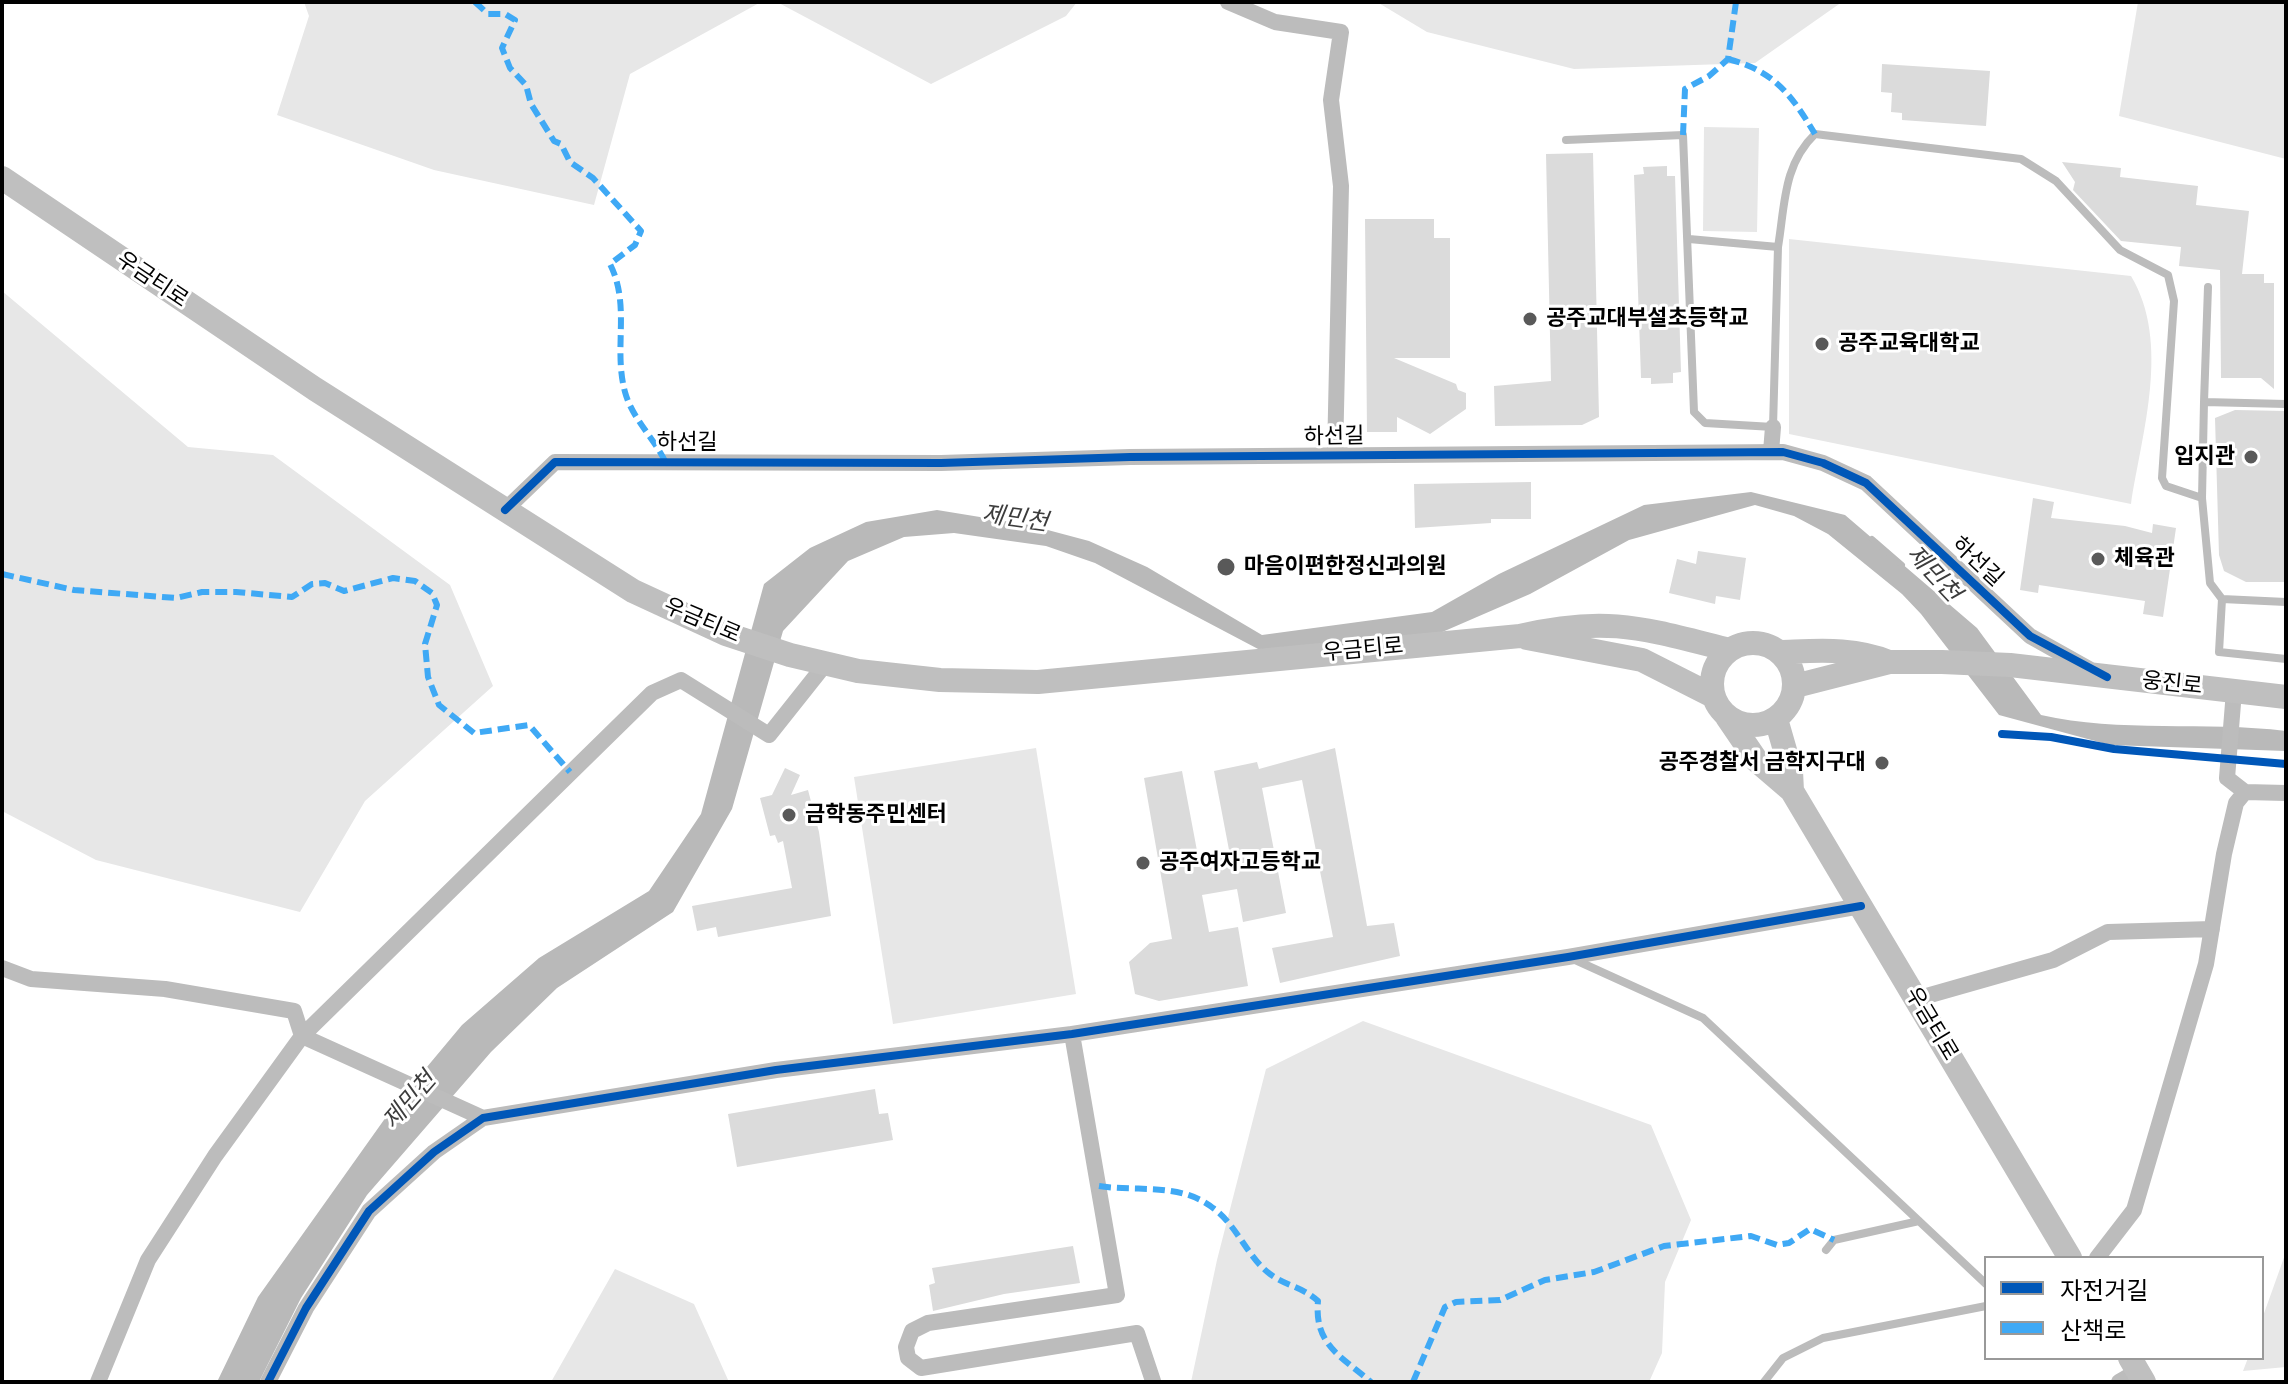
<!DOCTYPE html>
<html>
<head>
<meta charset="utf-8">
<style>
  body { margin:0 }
  #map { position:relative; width:2288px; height:1384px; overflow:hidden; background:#fff; font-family:"Fira Sans","Noto Sans KR",sans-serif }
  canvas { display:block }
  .frame { position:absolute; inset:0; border:4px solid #000; pointer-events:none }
  .legend { position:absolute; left:1984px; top:1256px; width:280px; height:104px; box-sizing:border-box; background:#fff; border:2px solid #999; margin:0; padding:10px 14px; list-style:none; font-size:24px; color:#000 }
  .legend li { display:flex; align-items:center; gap:16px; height:40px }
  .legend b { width:40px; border:2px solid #999 }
</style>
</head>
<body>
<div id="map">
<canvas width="2288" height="1384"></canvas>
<div class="frame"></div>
<ul class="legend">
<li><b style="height:10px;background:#0057b8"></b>자전거길</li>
<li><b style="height:10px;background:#3fa9f5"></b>산책로</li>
</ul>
</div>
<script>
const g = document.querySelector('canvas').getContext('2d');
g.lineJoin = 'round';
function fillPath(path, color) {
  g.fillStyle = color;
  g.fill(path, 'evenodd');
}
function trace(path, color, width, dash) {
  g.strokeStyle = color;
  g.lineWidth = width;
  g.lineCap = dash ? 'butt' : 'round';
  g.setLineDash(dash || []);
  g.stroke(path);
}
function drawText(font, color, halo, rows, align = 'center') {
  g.font = font + ' "Fira Sans","Noto Sans KR",sans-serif';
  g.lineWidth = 6;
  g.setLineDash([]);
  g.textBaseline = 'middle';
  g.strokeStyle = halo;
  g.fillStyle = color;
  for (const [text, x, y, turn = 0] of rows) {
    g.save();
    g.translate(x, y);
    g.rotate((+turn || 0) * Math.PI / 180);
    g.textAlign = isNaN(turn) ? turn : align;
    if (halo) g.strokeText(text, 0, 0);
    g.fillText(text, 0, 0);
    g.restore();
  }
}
const green = new Path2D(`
  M304,2H761L630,74L594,205L434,170L277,115L309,16Z
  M777,2H1077L1066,16L931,84Z
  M1377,2H1842L1755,63L1574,69L1427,32Z
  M2138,2H2286V159L2119,116Z
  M1704,127L1759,128L1757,232L1703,231Z
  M1789,239L2131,276C2171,343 2142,432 2131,504L1789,434Z
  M2,291L188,447L273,455L450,585L493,686L365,801L300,912L96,860L2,811Z
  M1036,748L1076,994L893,1024L854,777Z
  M1363,1021L1651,1125L1691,1220L1665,1282L1662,1353L1649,1382H1191L1217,1260L1266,1069Z
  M2286,1252V1367L2243,1371L2248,1358H2262V1319Z
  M615,1269L694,1304L729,1382H551Z`);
const water = new Path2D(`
  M1751,492L1845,515L1977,628L2041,715C2120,733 2205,721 2286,731V751L2110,745L1999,715L1921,614L1902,594L1828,534L1794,516L1755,505L1629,540L1530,594L1440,633L1260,650L1095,563L1046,546L954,533L904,537L848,561L783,631L732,809L673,912L557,988L491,1052L367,1195L301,1298L259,1382H217L258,1297L391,1110L462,1025L539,958L649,891L701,814L764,584L810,548L866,522L937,510L1029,525L1089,541L1147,567L1262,635L1432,612L1499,574L1644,505Z`);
const stream = new Path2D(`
  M1872,539L1902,565`);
const building = new Path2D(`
  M1882,64L1990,71L1986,126L1902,120V113L1891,112L1892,93L1881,92Z
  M1593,153L1599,417L1582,425L1495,426L1494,386L1551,381L1546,154Z
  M2062,162L2121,168L2120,177L2198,186L2196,205L2249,211L2242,274H2264V283H2274V389L2261,378H2221L2220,270L2179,266L2181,247L2121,241L2073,190L2075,182Z
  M1667,166V176H1675L1681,372L1673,373V383L1651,384V378H1641L1634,175L1644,174L1643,167Z
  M1365,219H1434V238H1450V358H1394L1456,384L1458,390L1466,393V409L1430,434L1397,417V432H1367Z
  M2235,410L2286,411V582H2246L2224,571L2219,555L2215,418Z
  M1531,482V519H1491V523L1415,528L1414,484Z
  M2033,498L2054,502L2051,518L2125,526L2152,533L2153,524L2176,528L2163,617L2143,614L2145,601L2039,585L2038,593L2020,590Z
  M1698,551L1746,558L1740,600L1716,596L1715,604L1669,593L1677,559L1696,564Z
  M1335,748L1367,926L1394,923L1400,956L1280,983L1272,948L1333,937L1302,780L1262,788L1286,913L1243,922L1237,889L1202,895L1209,932L1238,927L1248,986L1159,1001L1135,994L1129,962L1150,943L1172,939L1144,778L1182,771L1198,856L1229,850L1214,771L1257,762L1259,769Z
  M785,768L800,775L791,795L808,790L819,832L831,916L718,937L716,927L697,931L692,906L792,888L783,841L778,843L775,835L770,836L760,798L772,795Z
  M875,1089L879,1114L888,1113L893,1140L737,1167L728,1114Z
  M1073,1246L1080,1283L1004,1294L933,1311L929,1285L935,1283L932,1268Z`);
const service = new Path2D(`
  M1566,140L1683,135L1694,412L1705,423L1773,427L1778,247L1689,239
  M1778,247C1785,205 1783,165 1815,134L2021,159L2056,181L2120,250L2168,275L2174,301L2162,478L2166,486L2202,498
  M2208,287L2204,402L2286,404
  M2204,402L2202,498L2210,583L2222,599L2286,602
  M2222,599L2219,652L2286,659
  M1573,959L1703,1018L1986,1284
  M1826,1250L1834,1240L1919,1221
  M1764,1382L1783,1358L1823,1338L1986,1306`);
const minor = new Path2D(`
  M1228,2L1275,22L1341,32L1331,100L1341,186L1335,455
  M1771,452L1773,427
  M505,510L555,462L941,463L1130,457L1783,452L1823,463L1866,483L2030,636L2089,669
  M2245,792L2286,793
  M2,968L31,979L165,989L294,1011L302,1036L483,1118
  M1916,999L2053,960L2108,932L2212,929
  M1072,1034L1117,1295L928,1323L912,1331L906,1347L908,1358L921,1368L1137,1333L1153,1381
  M2097,1258L2134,1210L2206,964L2224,854L2236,803L2245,792L2227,778L2234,691
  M98,1382L148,1260L215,1156L302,1036L652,693L681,680L769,735L827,662
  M268,1382L306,1308L369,1211L434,1152L483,1118L776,1070L1072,1034L1568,957L1861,906
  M2119,1382L2138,1371`);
const secondary = new Path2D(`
  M2,178L315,389L633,591L726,634L790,655L858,671L940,680L1038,682L1520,636C1608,615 1645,629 1730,650
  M1527,638L1642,660L1713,696
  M1712 684a41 41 0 1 1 82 0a41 41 0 1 1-82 0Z
  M1779,652C1816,651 1853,647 1889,662
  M1795,686L1889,662H1942L2010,665L2286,697
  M1727,717L1757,761L1792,791L2070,1258
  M1776,719L1791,771L1792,791
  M2130,1358L2144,1382`);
const quiet = new Path2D(`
  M475,2L488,14H505L515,20L502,48L510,68L526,85L531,104L554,141L561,144L570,162L593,178L641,231L635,245L610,264C631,306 613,348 625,392C632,418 653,437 665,461
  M1728,59C1774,71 1791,94 1815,134
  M1683,135L1685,89L1709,76L1728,59L1736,2
  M2,574L74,590L176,598L202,592H236L292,597L312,584L325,583L344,591L393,578L415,581L432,593L437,605L425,644L428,677L439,705L474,733L529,725L570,772
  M1099,1186C1137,1192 1180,1182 1213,1208C1237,1225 1247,1257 1270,1274C1286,1286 1303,1287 1318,1301C1314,1345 1341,1356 1371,1382
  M1413,1382L1445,1307L1456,1302L1500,1300L1545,1280L1594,1272L1664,1246L1751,1236L1777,1245L1789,1243L1810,1229L1834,1240`);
const cycleway = new Path2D(`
  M505,510L555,462L941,463L1130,457L1783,452L1823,463L1866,483L2030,636L2107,677
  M2002,734L2051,737L2114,749L2286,764
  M268,1382L306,1308L369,1211L434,1152L483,1118L776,1070L1072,1034L1568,957L1861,906`);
const markers = [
  [1530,319,8,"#595959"],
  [1822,344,8,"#595959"],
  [2251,457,8,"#595959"],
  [2098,559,8,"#595959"],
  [1226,567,10,"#595959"],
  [1882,763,8,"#595959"],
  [789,815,8,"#595959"],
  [1143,863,8,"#595959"]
];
const streetNames = [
  ["우금티로",152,280,34],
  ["하선길",1334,437,-1],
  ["하선길",687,443],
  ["하선길",1977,562,43],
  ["우금티로",702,621,23],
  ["우금티로",1363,650,-5],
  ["웅진로",2172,684,6],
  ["우금티로",1931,1024,59]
];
const poiNames = [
  ["공주교대부설초등학교",1546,319],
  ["공주교육대학교",1838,344],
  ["입지관",2235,457,"right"],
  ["체육관",2114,559],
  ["마음이편한정신과의원",1244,567],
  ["공주경찰서 금학지구대",1866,763,"right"],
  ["금학동주민센터",805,815],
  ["공주여자고등학교",1159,863]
];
const waterNames = [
  ["제민천",1015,519,8],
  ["제민천",1933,574,47],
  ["제민천",410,1101,-49]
];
fillPath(green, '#e7e7e7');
fillPath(water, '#b9b9b9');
trace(stream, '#b9b9b9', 6);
fillPath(building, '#dbdbdb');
trace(service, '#bcbcbc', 8);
trace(minor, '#bcbcbc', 16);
trace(secondary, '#bfbfbf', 24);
trace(quiet, '#3fa9f5', 6, [12, 6]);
trace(cycleway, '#0057b8', 8);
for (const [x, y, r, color] of markers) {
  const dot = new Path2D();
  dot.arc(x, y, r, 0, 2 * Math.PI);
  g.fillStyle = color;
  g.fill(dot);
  trace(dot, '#fff', 3);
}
drawText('22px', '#000', '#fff', streetNames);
drawText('bold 22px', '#000', '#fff', poiNames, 'left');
drawText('italic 24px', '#3c3c3c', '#fff', waterNames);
</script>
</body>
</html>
